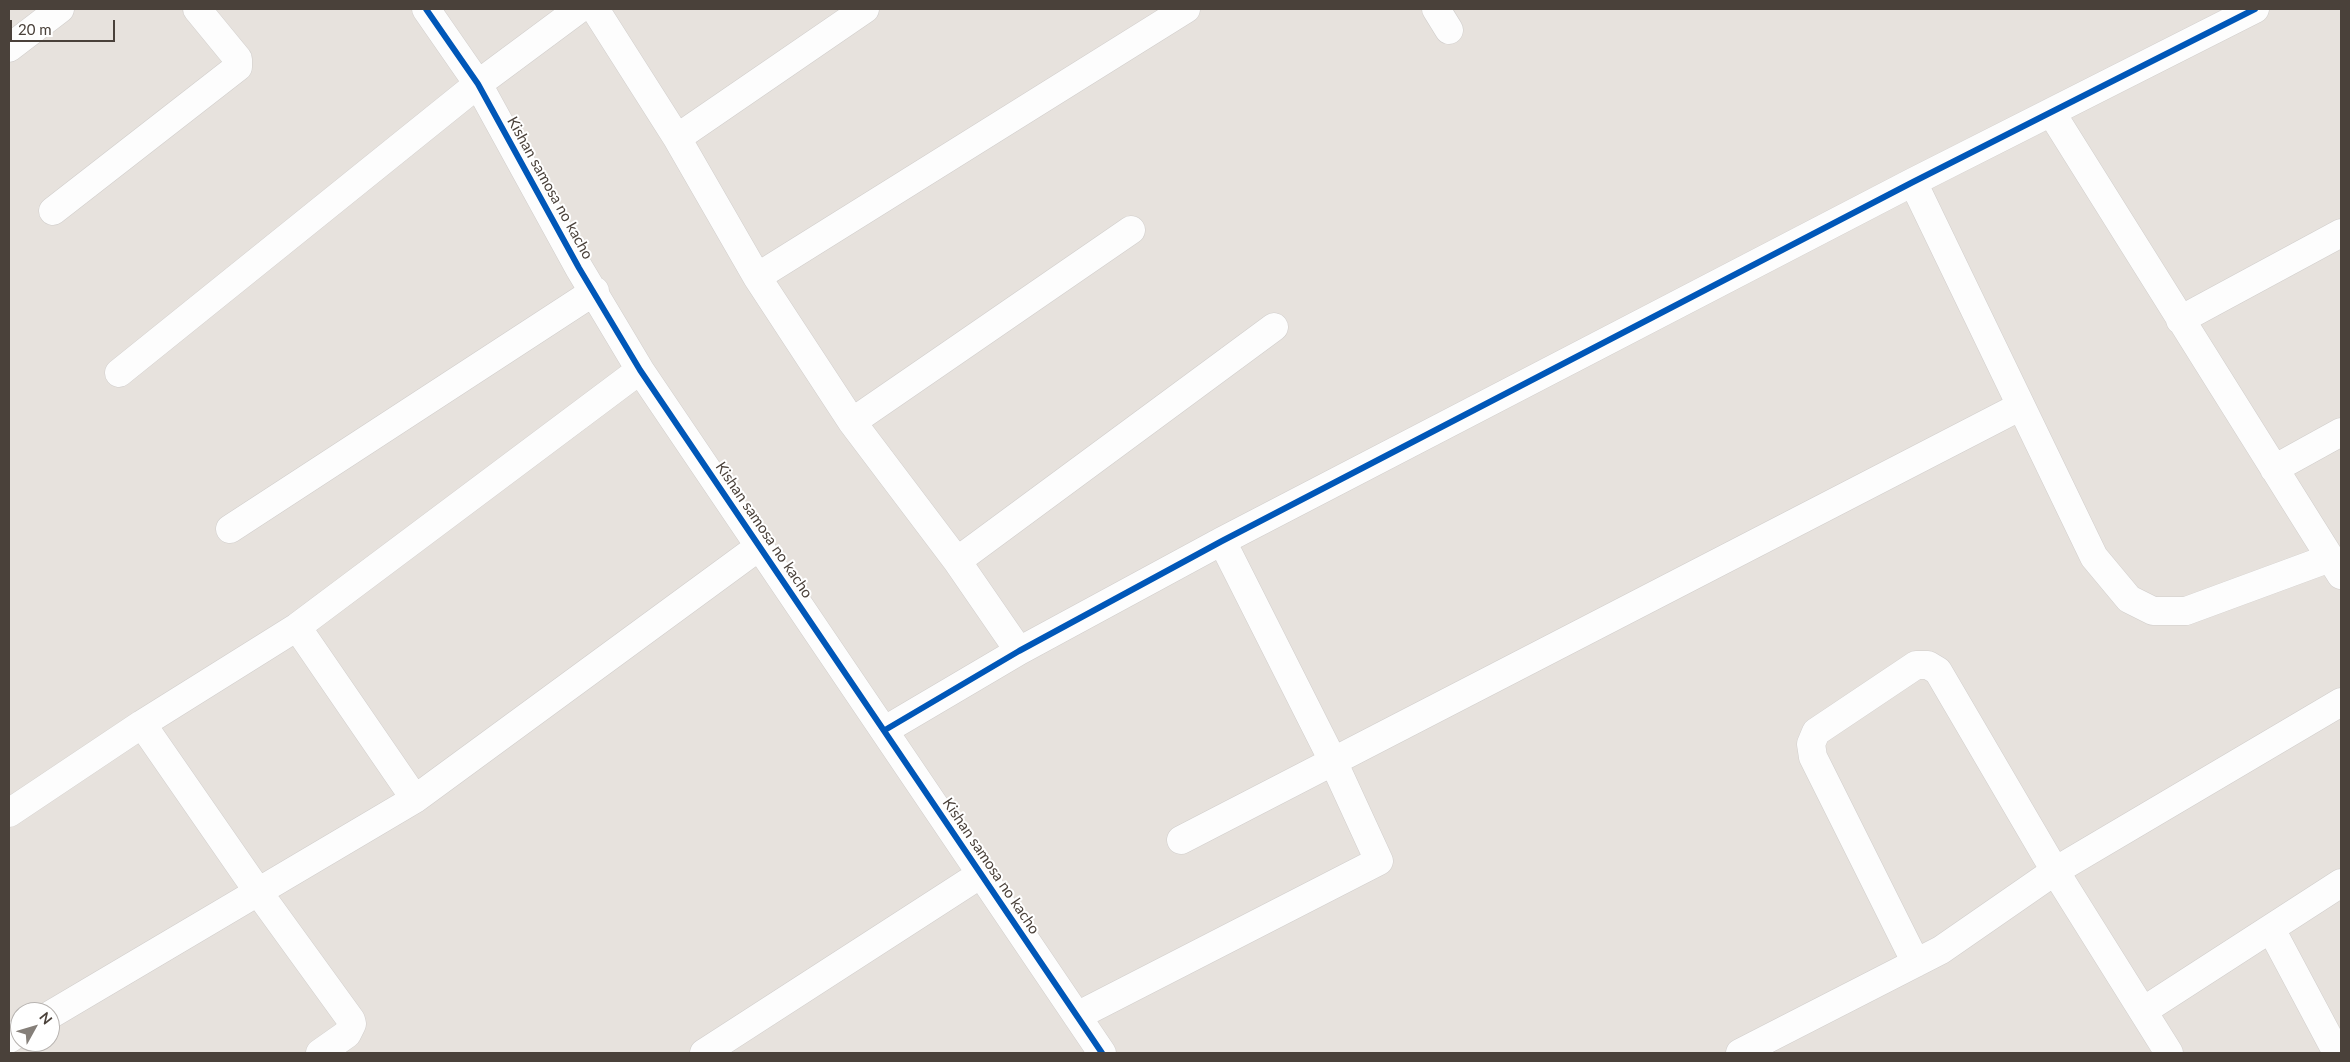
<!DOCTYPE html>
<html>
<head>
<meta charset="utf-8">
<style>
  body { margin:0 }
  #map { position:relative; width:2350px; height:1062px; overflow:hidden; background:#f3f1ef; font-family:Lato,sans-serif }
  canvas { display:block }
  .frame { position:absolute; inset:0; border:10px solid #4a413a; pointer-events:none }
  .north { position:absolute; left:10px; top:1002px; width:50px; height:50px; box-sizing:border-box; background:#fff; border:1px solid #b7b3b0; border-radius:50%; rotate:51deg; font-size:14px; font-weight:700; line-height:20px; text-align:center; color:#4a413a }
  .north::after { content:''; display:block; margin:auto; width:18px; height:22px; background:#857f79; clip-path:polygon(50% 0,100% 100%,50% 72%,0 100%) }
  .scale { position:absolute; left:10px; top:20px; width:105px; height:22px; box-sizing:border-box; border:2px solid #4a413a; border-top:0; padding-left:6px; font-size:15px; line-height:18px; white-space:nowrap; color:#4a413a; -webkit-text-stroke:4px #fff; paint-order:stroke }
</style>
</head>
<body>
<div id="map">
<canvas width="2350" height="1062"></canvas>
<div class="frame"></div>
<div class="north">N</div>
<div class="scale">20 m</div>
</div>
<script>
const g = document.querySelector('canvas').getContext('2d');
g.lineJoin = 'round';
function fillPath(path, color) {
  g.fillStyle = color;
  g.fill(path, 'evenodd');
}
function trace(path, color, width, dash) {
  g.strokeStyle = color;
  g.lineWidth = width;
  g.lineCap = dash ? 'butt' : 'round';
  g.setLineDash(dash || []);
  g.stroke(path);
}
function drawText(font, color, halo, rows, align = 'center') {
  g.font = font + ' Lato,sans-serif';
  g.lineWidth = 4;
  g.setLineDash([]);
  g.textBaseline = 'middle';
  g.strokeStyle = halo;
  g.fillStyle = color;
  for (const [text, x, y, turn = 0] of rows) {
    g.save();
    g.translate(x, y);
    g.rotate((+turn || 0) * Math.PI / 180);
    g.textAlign = isNaN(turn) ? turn : align;
    if (halo) g.strokeText(text, 0, 0);
    g.fillText(text, 0, 0);
    g.restore();
  }
}
const residential = new Path2D(`
  M9,9H2341V1053H9ZM20,1012H50V1042H20Z`);
const minor = new Path2D(`
  M426,9L478,84L579,268L640,370L1102,1053
  M595,9L677,138L757,277L852,422L957,561L1019,651
  M1436,9L1449,30
  M9,48L60,9
  M2051,112L2341,575
  M677,138L865,9
  M1913,182L2094,557L2129,599L2153,611H2186L2330,558
  M53,211L238,67V59L197,9
  M757,277L1186,9
  M2180,320L2341,233
  M119,373L478,84L579,9
  M852,422L1131,230
  M2274,469L2341,432
  M230,529L595,291
  M957,561L1274,327
  M297,627L415,799
  M142,724L259,893L351,1020L352,1024L347,1034L320,1053
  M885,730L1019,651L1222,541L1913,182L2255,9
  M9,813L142,724L297,627L640,370
  M1181,840L2021,406
  M2271,929L2337,1053
  M1916,963L1813,757L1811,744L1816,732L1916,665H1928L1938,671L2055,871L2169,1053
  M2143,1011L2341,883
  M50,1015L415,799L760,546
  M1077,1016L1379,861L1333,761L1222,541
  M9,1039L20,1032
  M704,1053L981,874
  M1740,1053L1941,950L2055,871L2341,702`);
const cycleway = new Path2D(`
  M426,9L478,84L579,268L640,370L1102,1053
  M885,730L1019,651L1222,541L1913,182L2255,9`);
const streetNames = [
  ["Kishan samosa no kacho",550,188,61],
  ["Kishan samosa no kacho",764,530,56],
  ["Kishan samosa no kacho",991,866,56]
];
fillPath(residential, '#e7e2dd');
trace(minor, '#d1cecc', 29);
trace(minor, '#fdfdfd', 28);
trace(cycleway, '#0057b8', 6);
drawText('15px', '#4a413a', '#fff', streetNames);
</script>
</body>
</html>
